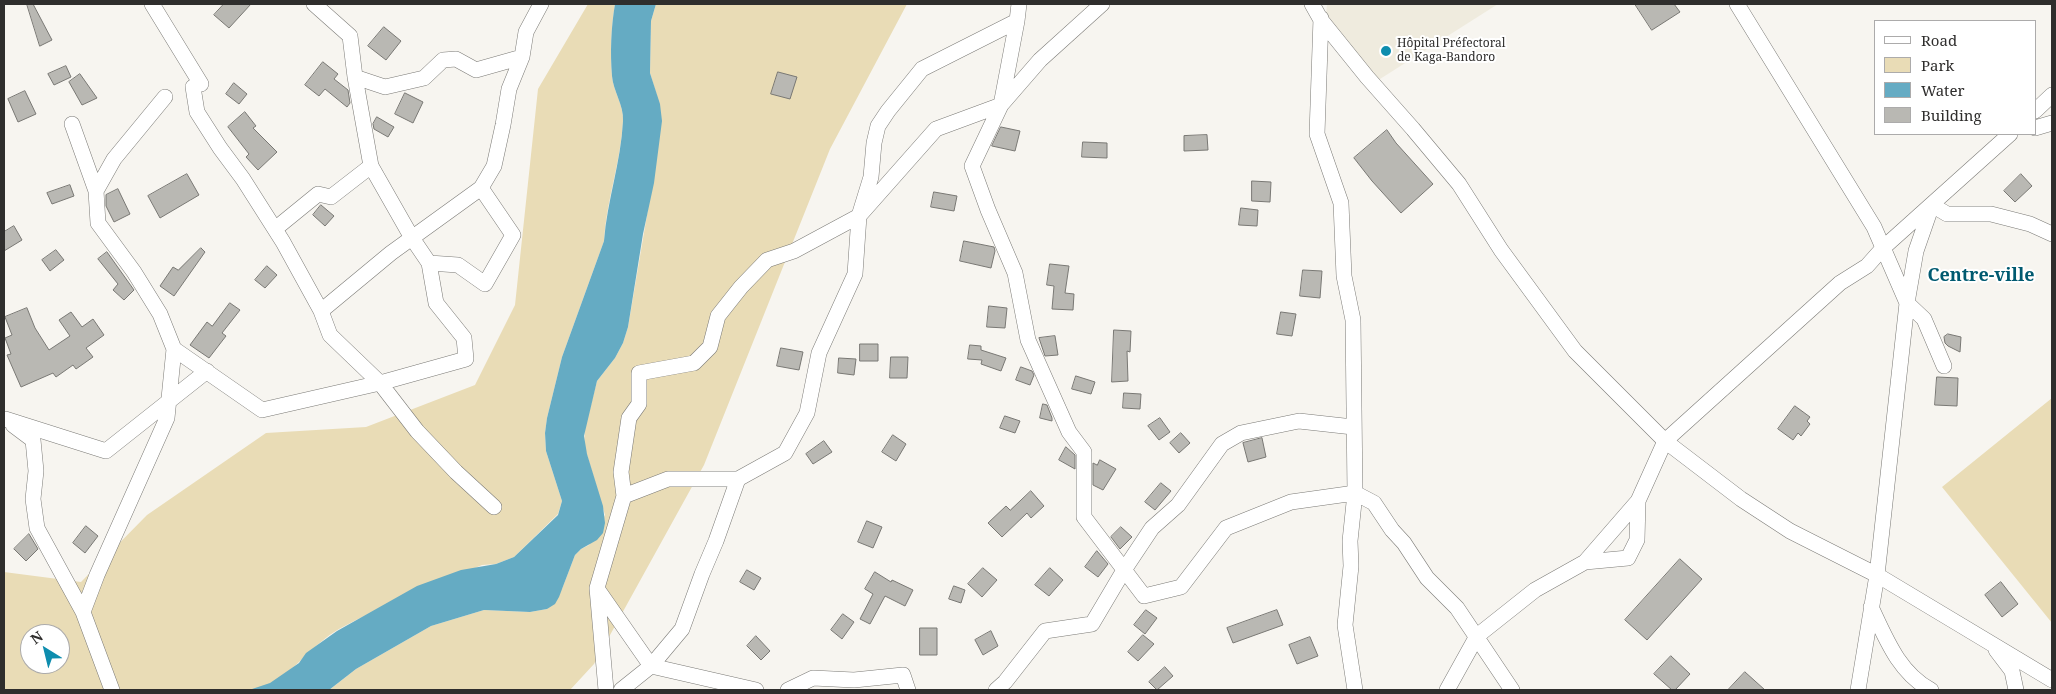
<!DOCTYPE html>
<html>
<head>
<meta charset="utf-8">
<style>
  body { margin:0 }
  #map { position:relative; width:2056px; height:694px; overflow:hidden; background:#f7f5f0; font-family:"Noto Serif",serif }
  canvas { display:block }
  .frame { position:absolute; inset:0; border:5px solid #2f2e2d; pointer-events:none }
  .legend { position:absolute; left:1874px; top:20px; width:162px; height:115px; box-sizing:border-box; background:#fff; border:1px solid #acabab; margin:0; padding:6px 9px; list-style:none; font-size:15px; color:#2f2e2d }
  .legend li { display:flex; align-items:center; gap:10px; height:25px }
  .legend b { width:25px; border:1px solid #acabab }
  .north { position:absolute; left:20px; top:624px; width:50px; height:50px; box-sizing:border-box; background:#fff; border:1px solid #acabab; border-radius:50%; rotate:324deg; font-size:14px; font-weight:700; line-height:20px; text-align:center; color:#2f2e2d }
  .north::after { content:''; display:block; margin:auto; width:18px; height:22px; background:#0e8dae; clip-path:polygon(50% 0,100% 100%,50% 72%,0 100%) }
</style>
</head>
<body>
<div id="map">
<canvas width="2056" height="694"></canvas>
<div class="frame"></div>
<ul class="legend">
<li><b style="height:6px;background:#fff"></b>Road</li>
<li><b style="height:14px;background:#e9dcb6"></b>Park</li>
<li><b style="height:14px;background:#65abc3"></b>Water</li>
<li><b style="height:14px;background:#b9b8b3"></b>Building</li>
</ul>
<div class="north">N</div>
</div>
<script>
const g = document.querySelector('canvas').getContext('2d');
g.lineJoin = 'round';
function fillPath(path, color) {
  g.fillStyle = color;
  g.fill(path, 'evenodd');
}
function trace(path, color, width, dash) {
  g.strokeStyle = color;
  g.lineWidth = width;
  g.lineCap = dash ? 'butt' : 'round';
  g.setLineDash(dash || []);
  g.stroke(path);
}
function drawText(font, color, halo, rows, align = 'center') {
  g.font = font + ' "Noto Serif",serif';
  g.lineWidth = 4;
  g.setLineDash([]);
  g.textBaseline = 'middle';
  g.strokeStyle = halo;
  g.fillStyle = color;
  for (const [text, x, y, turn = 0] of rows) {
    g.save();
    g.translate(x, y);
    g.rotate((+turn || 0) * Math.PI / 180);
    g.textAlign = isNaN(turn) ? turn : align;
    if (halo) g.strokeText(text, 0, 0);
    g.fillText(text, 0, 0);
    g.restore();
  }
}
const built = new Path2D(`
  M1327,4H1498L1369,86L1326,15Z`);
const green = new Path2D(`
  M588,4H615C611,27 610,53 612,76C613,91 624,105 623,121C621,162 606,201 604,241L562,357L547,418L545,433L546,451L562,501L558,514L514,557L496,564L482,565C434,586 384,604 339,629C313,644 296,670 271,683C264,687 256,688 249,690H4V572L81,582L147,515L266,433L366,427L475,385L515,305L538,89ZM30,634H60V664H30Z
  M656,4H907L830,149L704,465L594,664L570,690H329L356,669L431,626L484,610L530,612L547,609L562,589L575,555L581,549L589,545L605,515L584,445L585,428L597,381L615,358L623,343L628,327L648,209L657,96L650,73L651,21Z
  M2052,398V623L1942,487Z`);
const water = new Path2D(`
  M615,4H656L651,21L650,73L660,104L662,121L654,183L643,234L628,327L623,343L615,358L597,381L584,436L587,454L603,506L605,523L603,533L597,540L581,549L575,555L559,597L555,604L547,609L530,612L484,610L431,626L356,669L329,690H249L270,683L299,663L306,653L337,631L417,586L461,570L496,564L514,557L558,515L562,501L546,451L545,433L547,418L562,357L604,241C607,201 621,162 623,121C624,105 613,91 612,76C610,53 611,27 615,4Z`);
const building = new Path2D(`
  M27,4H33L52,40L40,46Z
  M224,4H251L229,28L214,15Z
  M1635,4H1674L1680,12L1652,30Z
  M384,27L401,41L386,60L368,46Z
  M323,62L338,74L334,79L348,90L350,103L347,107L325,89L319,96L305,85Z
  M66,66L71,77L54,85L48,74Z
  M778,72L797,77L790,99L771,94Z
  M80,74L97,98L82,105L69,82Z
  M234,83L247,94L239,104L226,94Z
  M25,91L36,114L18,122L8,99Z
  M405,93L423,102L413,123L395,114Z
  M245,112L256,126L253,128L277,152L258,170L246,157L249,154L228,127Z
  M377,117L394,127L388,137L374,129L373,124Z
  M1001,127L1020,131L1015,151L992,146Z
  M1387,130L1396,143L1433,184L1401,213L1372,181L1354,158Z
  M1207,135L1208,150L1184,151V136Z
  M1083,142L1107,143V158L1082,157Z
  M187,174L199,195L160,218L148,196Z
  M2021,174L2032,186L2015,202L2004,191Z
  M1252,181L1271,182L1270,202L1252,201Z
  M70,185L74,196L52,204L47,193Z
  M118,189L130,214L114,222L106,206V195Z
  M934,192L957,196L954,211L931,207Z
  M321,205L334,216L325,226L313,215Z
  M1241,208L1258,210L1257,226L1239,225Z
  M14,226L22,240L4,251V232Z
  M964,241L994,247L995,251L991,268L960,261Z
  M201,248L205,252L174,296L160,286L173,267L178,270Z
  M56,250L64,260L50,271L42,260Z
  M107,252L134,290L124,300L113,290L118,284L98,259Z
  M1050,264L1069,266L1065,293L1074,294L1073,310L1052,309L1054,286L1047,285Z
  M267,266L277,275L265,288L255,280Z
  M1303,270L1322,271L1320,298L1300,296Z
  M230,303L240,310L222,333L226,336L209,358L190,345L207,322L212,326Z
  M989,306L1007,308L1005,328L987,327Z
  M27,308L35,328L49,350L70,336L59,320L71,312L82,327L93,319L104,335L86,348L93,357L76,369L73,365L56,377L53,373L21,387L7,355L11,354L5,338L12,335L5,317Z
  M1281,312L1296,314L1292,336L1277,334Z
  M1114,330L1131,331L1130,352L1127,351L1128,381L1112,382Z
  M1948,334L1961,337L1960,352L1948,346L1945,343L1944,337Z
  M1055,336L1058,355L1045,356L1039,338Z
  M860,344H878V361H860Z
  M970,345L981,346V350L1006,358L1001,371L981,364L982,360L968,359Z
  M781,348L803,352L799,370L777,366Z
  M891,357H908L907,378H890Z
  M839,358L856,359L854,375L838,373Z
  M1021,367L1032,371L1034,375L1030,385L1016,380Z
  M1076,376L1095,382L1091,394L1072,389Z
  M1937,377L1958,378L1957,406L1935,405Z
  M1124,393L1141,394L1140,409L1123,408Z
  M1043,404L1047,405L1052,418V421L1040,418Z
  M1795,406L1810,417L1807,421L1810,424L1801,436L1798,433L1793,440L1778,429Z
  M1005,416L1020,421L1015,433L1000,428Z
  M1160,418L1170,432L1159,440L1148,426Z
  M1181,433L1190,443L1179,453L1170,443Z
  M893,435L906,444L896,461L882,452Z
  M1262,438L1266,457L1248,462L1243,443Z
  M824,441L832,452L813,464L806,454Z
  M1066,447L1075,455V469L1059,460Z
  M1100,460L1116,469L1103,490L1093,485V463L1097,465Z
  M1161,483L1171,491L1155,510L1145,502Z
  M1031,491L1044,506L1031,518L1027,513L1002,537L988,523L1006,506L1010,510Z
  M867,521L882,527L873,548L858,542Z
  M86,526L98,536L85,553L73,543Z
  M1121,527L1132,537L1120,549L1111,537Z
  M29,534L38,549L26,561L14,549Z
  M1097,551L1108,564L1098,577L1085,567Z
  M1680,559L1702,579L1647,640L1625,620Z
  M983,568L997,580L982,597L968,584Z
  M1050,568L1063,580L1049,596L1035,585Z
  M747,570L761,578L754,590L740,582Z
  M875,572L891,582L892,580L913,590L905,606L885,596L870,624L860,619L873,594L865,589Z
  M2001,582L2018,604L2002,617L1985,595Z
  M954,586L965,590L961,603L949,599Z
  M1146,610L1157,618L1145,634L1134,625Z
  M1277,610L1283,625L1233,643L1227,628Z
  M843,614L854,622L842,639L831,630Z
  M920,628H937V655H920Z
  M991,631L998,646L983,655L975,640Z
  M1143,635L1154,644L1138,661L1128,652Z
  M756,636L770,651L761,660L747,646Z
  M1310,637L1318,656L1297,664L1289,645Z
  M1671,656L1690,674L1675,690H1672L1654,674Z
  M1165,667L1173,676L1157,690L1149,682Z
  M1745,672L1765,690H1728Z`);
const minor = new Path2D(`
  M152,4L201,84
  M1019,4L1017,21L1001,105L972,166L988,210L1015,273L1028,340L1069,432L1084,452V517L1144,596L1181,587L1226,528L1291,502L1355,493L1374,503L1392,530L1404,543L1427,578L1457,608L1512,690
  M1312,4L1321,20L1367,77L1413,129L1459,184L1501,250L1575,351L1665,441L1741,499L1790,531L1877,575L2052,680
  M1737,4L1874,227L1907,303L1924,319L1944,366
  M1321,18L1317,134L1341,203L1344,276L1353,320L1355,493L1350,541L1351,566L1345,625L1355,690
  M355,77L385,87L424,78L443,60L456,59L476,70L522,57
  M193,87L197,112L220,148L243,179L283,242L321,311L330,335L380,383L417,431L456,472L494,507
  M2035,111L2052,95
  M72,124L96,191L98,223L134,272L160,314L174,349L167,418L97,575L83,612L112,690
  M2035,128L2052,123
  M96,191L114,159L165,97
  M275,229L318,194L331,197L371,166
  M429,263L458,265L485,284L513,235L481,188
  M321,311L391,253L481,188L494,166L503,125L509,89L522,57L526,32L541,4
  M174,349L262,410L380,383L466,359L464,338L436,303L429,263L412,238L371,166L355,77L350,36L314,4
  M5,419L106,451L207,371
  M13,425L33,440L36,471L33,499L37,528L83,612
  M624,496L621,472L629,418L639,404V373L694,363L710,347L718,316L741,287L767,260L794,251L859,216L936,129L1001,105L1040,60L1102,4
  M1585,562L1628,558L1637,540L1638,501
  M598,590L651,666L756,690
  M1871,607C1886,639 1899,673 1931,690
  M1996,650L2012,671L2016,690
  M606,690L597,588L624,496L668,479H738
  M621,690L651,666L682,629L702,574L716,541L738,479L785,453L807,413L819,353L855,274L859,216L871,177L874,143L878,126L888,111L922,69L1017,21
  M788,690L813,678L854,680L903,675L908,690
  M996,690L1005,682L1045,631L1092,624L1124,570L1152,528L1178,505L1222,444L1241,433L1299,421L1353,427
  M1447,690L1477,636L1535,590L1585,562L1638,501L1665,441L1840,283L1867,266L1883,248L2010,134
  M1858,690L1877,575L1907,303L1916,251L1932,205L1947,214H1991L2030,224L2052,234`);
const markers = [
  [1386,51,6,"#0e8dae"]
];
const poiNames = [
  ["Hôpital Préfectoral",1397,44],
  ["de Kaga-Bandoro",1397,58]
];
const districtNames = [
  ["Centre-ville",1981,276]
];
fillPath(built, '#efebde');
fillPath(green, '#e9dcb6');
fillPath(water, '#65abc3');
fillPath(building, '#b9b8b3');
trace(building, '#797874', 1);
trace(minor, '#7b7a76', 16);
trace(minor, '#fff', 15);
for (const [x, y, r, color] of markers) {
  const dot = new Path2D();
  dot.arc(x, y, r, 0, 2 * Math.PI);
  g.fillStyle = color;
  g.fill(dot);
  trace(dot, '#fff', 2);
}
drawText('12px', '#2f2e2d', '#fff', poiNames, 'left');
drawText('bold 18px', '#005a70', '#fff', districtNames);
</script>
</body>
</html>
